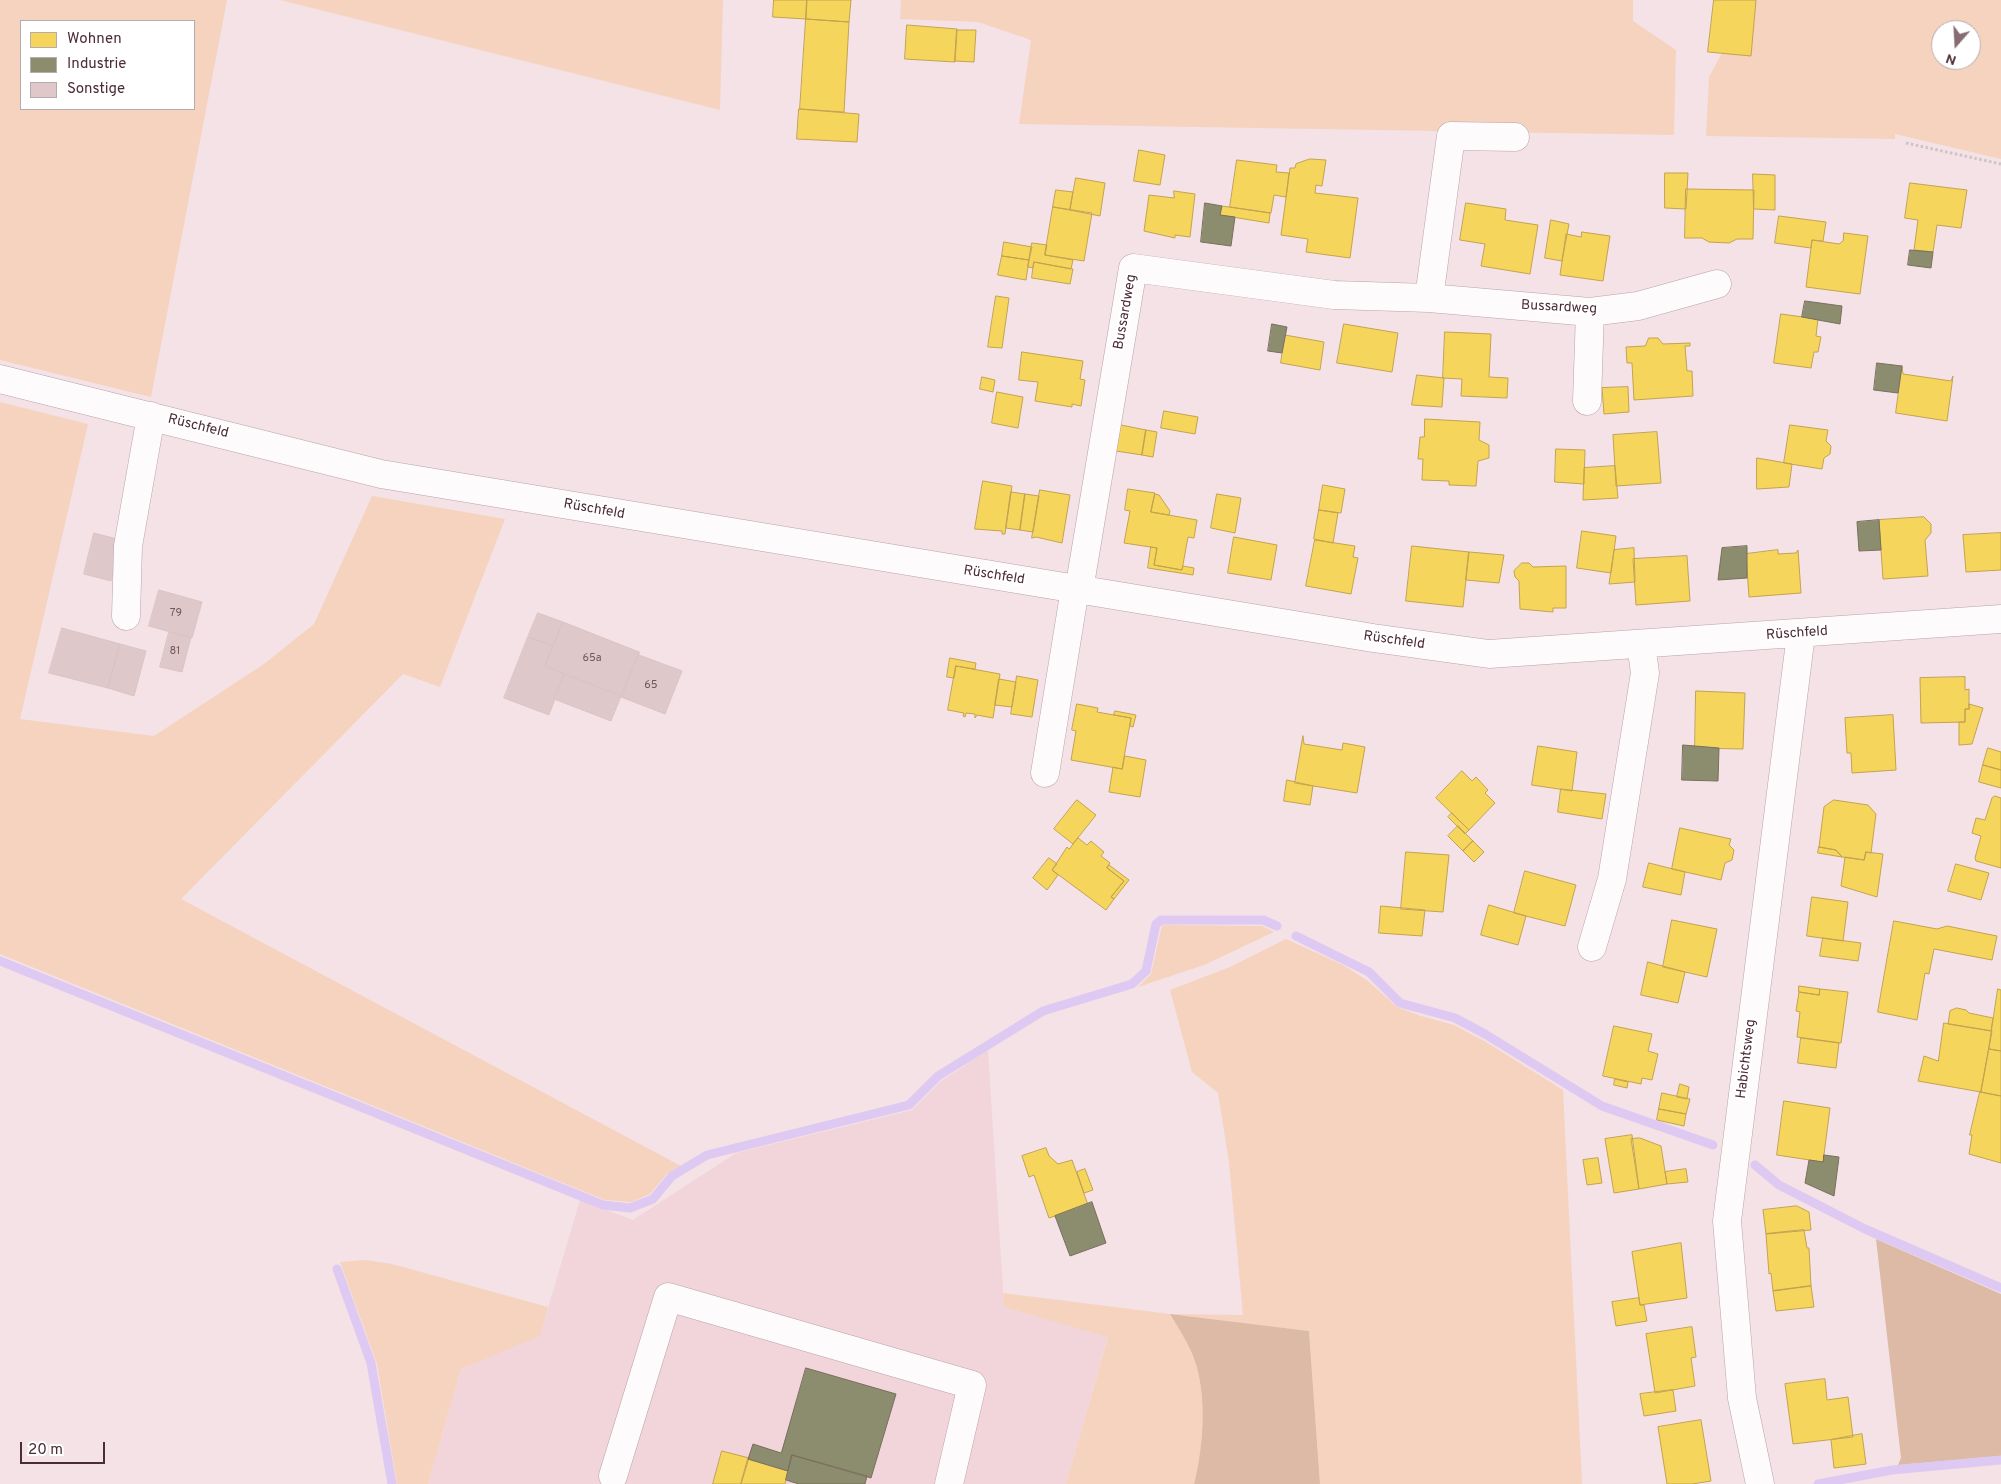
<!DOCTYPE html>
<html>
<head>
<meta charset="utf-8">
<style>
  body { margin:0 }
  #map { position:relative; width:2001px; height:1484px; overflow:hidden; background:#f4e2e6; font-family:Overpass,sans-serif }
  canvas { display:block }
  .legend { position:absolute; left:20px; top:20px; width:175px; height:90px; box-sizing:border-box; background:#fff; border:1px solid #b7abae; margin:0; padding:6px 9px; list-style:none; font-size:15px; color:#4c2c35 }
  .legend li { display:flex; align-items:center; gap:10px; height:25px }
  .legend b { width:25px; border:1px solid #b7abae }
  .north { position:absolute; left:1931px; top:20px; width:50px; height:50px; box-sizing:border-box; background:#fff; border:1px solid #b7abae; border-radius:50%; rotate:199deg; font-size:14px; font-weight:700; line-height:20px; text-align:center; color:#4c2c35 }
  .north::after { content:''; display:block; margin:auto; width:18px; height:22px; background:#876c73; clip-path:polygon(50% 0,100% 100%,50% 72%,0 100%) }
  .scale { position:absolute; left:20px; top:1442px; width:85px; height:22px; box-sizing:border-box; border:2px solid #4c2c35; border-top:0; padding-left:6px; font-size:15px; line-height:18px; white-space:nowrap; color:#4c2c35; -webkit-text-stroke:4px #fff; paint-order:stroke }
</style>
</head>
<body>
<div id="map">
<canvas width="2001" height="1484"></canvas>
<ul class="legend">
<li><b style="height:14px;background:#f6d55c"></b>Wohnen</li>
<li><b style="height:14px;background:#8c8c6e"></b>Industrie</li>
<li><b style="height:14px;background:#dec8ca"></b>Sonstige</li>
</ul>
<div class="north">N</div>
<div class="scale">20 m</div>
</div>
<script>
const g = document.querySelector('canvas').getContext('2d');
g.lineJoin = 'round';
function fillPath(path, color) {
  g.fillStyle = color;
  g.fill(path, 'evenodd');
}
function trace(path, color, width, dash) {
  g.strokeStyle = color;
  g.lineWidth = width;
  g.lineCap = dash ? 'butt' : 'round';
  g.setLineDash(dash || []);
  g.stroke(path);
}
function drawText(font, color, halo, rows, align = 'center') {
  g.font = font + ' Overpass,sans-serif';
  g.lineWidth = 5;
  g.setLineDash([]);
  g.textBaseline = 'middle';
  g.strokeStyle = halo;
  g.fillStyle = color;
  for (const [text, x, y, turn = 0] of rows) {
    g.save();
    g.translate(x, y);
    g.rotate((+turn || 0) * Math.PI / 180);
    g.textAlign = isNaN(turn) ? turn : align;
    if (halo) g.strokeText(text, 0, 0);
    g.fillText(text, 0, 0);
    g.restore();
  }
}
const built = new Path2D(`
  M988,1050L1004,1307L1108,1336L1066,1484H428L461,1369L540,1335L580,1200L633,1220L736,1153L912,1110L941,1081Z`);
const green = new Path2D(`
  M0,0H227L151,397L0,360ZM21,21H194V109H21Z
  M280,0H723L720,110Z
  M901,0H1633V21L1676,50L1674,135L1019,124L1031,40L978,22L900,19Z
  M1756,0H2001V159L1895,134V139L1706,136L1709,77L1722,53L1751,55ZM1941,30H1971V60H1941Z
  M0,402L88,424L20,719L154,736L264,664L314,624L372,496L505,519L440,687L403,674L181,899L681,1166L667,1174L650,1194L631,1202L605,1200L0,954Z
  M1162,925L1262,926L1274,932L1204,965L1138,987L1151,974Z
  M1286,939L1343,965L1368,981L1397,1007L1421,1016L1454,1025L1486,1042L1563,1090L1582,1484H1320L1309,1331L1170,1314C1177,1326 1185,1339 1191,1351C1208,1389 1204,1445 1194,1484H1066L1108,1337L1004,1307L1003,1293L1170,1314L1243,1315L1229,1162L1218,1093L1192,1072L1170,990L1230,967Z
  M365,1260L392,1264L548,1307L540,1336L461,1369L428,1484H397L377,1364L340,1262Z`);
const forest = new Path2D(`
  M1876,1239L2001,1294V1456L1898,1465L1901,1458Z
  M1170,1314L1309,1331L1320,1484H1194C1204,1445 1208,1388 1191,1351C1185,1338 1177,1326 1170,1314Z`);
const homes = new Path2D(`
  M774,0H807L806,19L773,17Z
  M807,0H851L849,22L806,19Z
  M1714,0H1756L1751,56L1708,52Z
  M806,19L849,22L844,112L800,109Z
  M907,25L957,29L955,62L905,59Z
  M957,30H976L974,62L955,61Z
  M799,109L859,114L857,142L797,139Z
  M1139,150L1165,155L1160,185L1134,181Z
  M1310,159L1326,160L1322,186L1316,185L1315,193L1358,198L1350,258L1306,252L1308,239L1281,235L1290,168H1295L1296,164Z
  M1237,160L1277,165L1276,172L1289,173L1286,197L1274,195L1271,213L1230,207Z
  M1665,173H1688L1686,209L1665,208Z
  M1753,174L1775,175V210L1754,209Z
  M1076,178L1105,183L1100,216L1070,210Z
  M1910,183L1967,190L1961,228L1937,225L1933,252L1914,250L1918,220L1905,218Z
  M1686,189L1754,190L1753,239H1737L1729,243L1709,242L1702,238H1685Z
  M1056,190L1073,192L1070,210L1053,207Z
  M1174,191L1195,194L1190,237L1175,235V238L1144,231L1149,195L1174,198Z
  M1466,203L1506,209L1505,220L1538,225L1530,274L1481,266L1485,244L1460,240Z
  M1222,206L1270,213L1269,223L1220,215Z
  M1053,207L1092,213L1084,261L1045,255Z
  M1779,216L1826,222L1823,241L1812,240L1811,248L1775,243Z
  M1551,220L1569,224L1562,261L1545,258Z
  M1582,232L1610,236L1603,281L1560,275L1566,234L1581,237Z
  M1844,233L1868,236L1860,294L1806,287L1812,240L1839,244L1843,241Z
  M1004,242L1032,247L1029,260L1002,256Z
  M1032,243L1047,245L1045,255L1073,260L1071,269L1034,262L1033,268L1028,267Z
  M1002,256L1029,260L1026,280L998,275Z
  M1034,262L1073,269L1070,284L1032,278Z
  M996,296L1009,298L1002,348L988,347Z
  M1781,314L1818,319L1816,336L1821,337L1818,352H1814L1811,368L1774,363Z
  M1344,324L1398,333L1392,372L1337,363Z
  M1445,332L1491,334L1489,377L1508,378L1507,398L1461,396L1462,379L1443,378Z
  M1285,335L1324,342L1320,370L1281,363Z
  M1649,338H1658L1663,344L1690,343V346H1685L1687,371H1692L1693,396L1634,400L1632,363H1627L1626,347L1645,346Z
  M1022,352L1083,361L1080,379L1085,380L1081,406L1072,404V407L1035,401L1038,382L1019,380Z
  M1902,366L1903,374L1951,381L1953,376L1947,421L1896,413Z
  M1417,375L1444,378L1442,407L1412,405Z
  M982,377L995,380L993,392L980,389Z
  M1628,387L1629,412L1604,414L1602,388Z
  M997,392L1023,397L1018,428L992,423Z
  M1164,411L1198,417L1195,434L1161,428Z
  M1425,419L1480,422L1479,440L1489,445V458L1478,461L1476,486L1449,485V481L1422,480L1423,459H1418L1420,437H1424Z
  M1121,425L1146,430L1142,455L1116,451Z
  M1790,425L1828,430L1826,441L1831,446L1830,454L1824,458L1822,469L1784,463Z
  M1146,430L1157,432L1153,457L1142,455Z
  M1657,432L1661,483L1616,486L1613,435Z
  M1556,449L1585,450L1584,484L1555,482Z
  M1757,458L1792,464L1789,487L1757,489Z
  M1615,466L1618,498L1583,500L1584,468Z
  M983,481L1012,486L1005,534H1002V531L975,529Z
  M1323,485L1345,489L1341,513L1319,510Z
  M1128,489L1155,493L1151,512L1197,520L1194,538L1188,537L1182,570L1154,565L1157,548L1124,543L1130,511L1125,510Z
  M1040,490L1070,495L1062,543L1036,537L1032,538Z
  M1011,492L1025,494L1020,530L1006,528Z
  M1025,494L1039,496L1033,532L1020,530Z
  M1155,494L1159,495L1170,511L1169,515L1151,512Z
  M1217,494L1241,498L1235,533L1211,528Z
  M1319,510L1338,513L1333,543L1314,539Z
  M1924,517L1931,524V533L1925,540L1928,576L1883,579L1879,520Z
  M1582,531L1616,536L1611,573L1577,568Z
  M2001,533V570L1966,572L1963,535Z
  M1234,537L1277,545L1271,580L1228,573Z
  M1315,540L1355,546L1353,557L1358,558L1351,594L1306,586Z
  M1412,546L1469,552L1463,607L1406,601Z
  M1151,547L1157,548L1154,565L1182,570L1183,566L1194,568L1193,575L1148,568Z
  M1634,548L1635,582L1609,584L1614,550Z
  M1778,550V554L1796,553L1798,550L1801,593L1749,597L1746,554Z
  M1469,552L1504,555L1499,583L1466,580Z
  M1687,556L1690,601L1636,605L1633,559Z
  M1522,563H1529L1533,567L1566,566V608H1553V612L1520,609L1519,581L1515,577L1514,571Z
  M950,658L976,663L975,669L956,666L954,678L947,677Z
  M956,666L1000,674L993,718L977,715L975,718V714L966,713L965,717L963,716L964,713L948,710Z
  M1017,676L1038,680L1032,717L1011,714Z
  M1965,677V690L1969,689V709H1965V722L1921,723L1920,678Z
  M999,679L1016,682L1012,707L995,705Z
  M1696,691L1745,693L1743,749L1695,748Z
  M1077,704L1098,708L1097,712L1131,718L1122,769L1071,760L1076,731L1072,730Z
  M1969,704L1983,708L1972,744L1959,745V722H1965V709H1969Z
  M1115,711L1136,715L1133,727L1130,726L1131,718L1114,715Z
  M1893,715L1896,770L1852,773L1851,753H1847L1845,718Z
  M1303,736L1304,744L1342,750L1343,743L1365,747L1357,793L1295,783Z
  M1538,746L1577,752L1572,791L1532,785Z
  M1988,748L2001,752V770L1983,765Z
  M1125,756L1146,760L1140,797L1109,792L1113,767L1122,769Z
  M1983,765L2001,770V788L1979,782Z
  M1462,771L1472,781L1476,777L1488,790L1485,793L1495,803L1469,830L1436,798Z
  M1287,780L1313,786L1310,805L1284,801Z
  M1561,789L1606,794L1602,819L1558,812Z
  M1995,796L2001,798V868L1976,861L1975,858L1981,836L1972,833L1976,818L1985,820L1992,798Z
  M1077,800L1096,815L1073,844L1054,829Z
  M1834,800L1868,805L1876,814L1871,853L1866,852L1864,860L1842,857L1836,850L1819,847L1824,807Z
  M1452,813L1469,830L1465,834L1448,817Z
  M1458,826L1473,841L1463,851L1448,836Z
  M1680,828L1731,839L1729,845L1734,850L1732,860L1725,863L1721,880L1672,869Z
  M1078,838L1087,845L1091,841L1104,852L1101,856L1110,863L1107,868L1124,881L1111,897L1114,899L1106,910L1052,870L1067,847L1069,849Z
  M1473,841L1484,852L1474,862L1463,851Z
  M1819,847L1836,850L1842,857L1818,853Z
  M1406,852L1449,855L1443,912L1401,909Z
  M1866,852L1883,854L1877,897L1841,886L1845,857L1864,860Z
  M1049,858L1057,864L1052,870L1058,875L1047,890L1033,878Z
  M1649,863L1685,872L1681,895L1643,887Z
  M1956,864L1989,873L1981,900L1948,891Z
  M1109,865L1129,880L1114,899L1111,897L1124,881L1107,868Z
  M1525,871L1576,885L1565,926L1514,913Z
  M1812,897L1848,902L1843,941L1807,936Z
  M1489,905L1526,916L1518,945L1481,935Z
  M1381,906L1425,910L1422,936L1379,933Z
  M1672,920L1717,929L1707,977L1663,967Z
  M1894,921L1937,929L1947,926L1997,936L1992,960L1934,949L1929,974L1925,973L1917,1020L1878,1012Z
  M1823,938L1861,943L1858,961L1820,956Z
  M1648,962L1685,972L1678,1003L1641,995Z
  M1799,986L1820,989L1819,995L1799,992Z
  M1820,989L1848,992L1841,1043L1797,1037L1800,1012L1796,1011L1799,992L1819,995Z
  M1998,989L2001,990V1051L1989,1049Z
  M1957,1008L1966,1010L1969,1013L1993,1018L1991,1031L1948,1024L1950,1011Z
  M1944,1023L1992,1031L1981,1092L1918,1081L1924,1056L1938,1061Z
  M1614,1026L1652,1034L1648,1051L1658,1054L1652,1080L1642,1078L1641,1084L1603,1076Z
  M1801,1038L1839,1043L1836,1068L1798,1063Z
  M1989,1049L2001,1051V1096L1981,1092Z
  M1615,1079L1628,1082L1627,1088L1614,1085Z
  M1680,1084L1689,1087L1687,1099L1677,1097Z
  M1980,1092L2001,1096V1163L1969,1154L1972,1135H1970Z
  M1662,1093L1690,1099L1686,1114L1659,1109Z
  M1784,1101L1830,1108L1823,1162L1777,1155Z
  M1659,1109L1686,1114L1684,1126L1657,1120Z
  M1632,1135L1639,1189L1614,1193L1605,1139Z
  M1640,1138L1661,1146L1667,1184L1639,1189L1631,1139Z
  M1046,1148L1049,1156L1058,1164L1072,1160L1088,1205L1049,1218L1034,1175L1029,1177L1022,1156Z
  M1598,1158L1602,1183L1587,1185L1583,1160Z
  M1085,1169L1093,1190L1084,1193L1077,1172Z
  M1686,1169L1688,1182L1667,1184L1665,1172Z
  M1797,1206L1809,1212L1811,1230L1766,1234L1763,1210Z
  M1804,1230L1807,1248H1809L1811,1286L1773,1291L1771,1273L1769,1274L1766,1234Z
  M1681,1243L1687,1298L1640,1305L1632,1252Z
  M1811,1286L1814,1307L1776,1311L1773,1291Z
  M1639,1298L1640,1305H1644L1647,1321L1616,1326L1612,1302Z
  M1692,1327L1696,1357L1691,1358L1695,1386L1655,1393L1646,1334Z
  M1825,1379L1827,1400L1848,1397L1853,1437L1793,1444L1785,1384Z
  M1673,1390L1676,1411L1644,1416L1640,1394Z
  M1701,1420L1711,1481L1692,1484H1667L1658,1427Z
  M1862,1434L1866,1464L1834,1468L1831,1440Z
  M722,1451L749,1458L741,1484H713Z
  M748,1459L788,1471L785,1484H741Z`);
const industry = new Path2D(`
  M1205,203L1222,206L1220,215L1235,217L1231,246L1201,242Z
  M1910,250L1933,252L1931,268L1908,265Z
  M1805,301L1842,306L1840,324L1802,317Z
  M1272,324L1287,327L1282,353L1268,351Z
  M1877,363L1902,366L1898,393L1874,390Z
  M1879,520L1881,550L1859,551L1857,522Z
  M1747,546V578L1718,580L1722,548Z
  M1683,745L1719,748L1718,781L1682,780Z
  M1824,1155L1839,1157L1834,1196L1805,1183L1809,1160L1823,1162Z
  M1092,1202L1106,1243L1070,1256L1055,1216Z
  M806,1368L896,1394L871,1478L792,1455L788,1471L748,1459L753,1444L781,1453Z
  M792,1455L867,1476L865,1484H799L786,1480Z`);
const stream = new Path2D(`
  M1296,936L1369,972L1400,1003L1455,1018L1485,1034L1602,1106L1713,1145
  M0,961L603,1205L630,1208L653,1199L672,1176L707,1155L909,1105L938,1076L1043,1011L1132,984L1146,971L1156,924L1161,920H1263L1277,926
  M1755,1165L1779,1185L1865,1229L2001,1288
  M337,1269L371,1363L392,1484
  M1818,1484L1892,1470L2001,1460`);
const building = new Path2D(`
  M94,533L121,540L111,581L84,574Z
  M159,590L202,602L192,638L149,626Z
  M538,613L563,622L553,646L528,637Z
  M563,622L639,652L622,696L545,666Z
  M62,628L120,644L108,688L49,673Z
  M169,632L191,637L182,672L160,667Z
  M528,637L553,646L545,666L564,674L549,715L504,698Z
  M120,644L146,651L134,696L108,688Z
  M639,652V655L682,671L665,714L621,697Z
  M564,674L621,696L611,721L554,699Z`);
const path = new Path2D(`
  M1906,143L2001,164`);
const minor = new Path2D(`
  M1429,298L1451,136L1515,137
  M0,379L381,474L1373,638L1489,654L2001,619
  M1587,401L1590,312
  M1079,590L1133,268L1334,295L1429,298L1590,312L1638,306L1717,284
  M126,616L128,546L151,416
  M1045,773L1075,589
  M1592,947L1612,879L1645,673L1641,644
  M613,1476L668,1297L972,1385L949,1484
  M1760,1484L1742,1398L1727,1221L1801,634`);
const numberNames = [
  ["79",176,614],
  ["81",175,652],
  ["65a",592,659],
  ["65",651,686]
];
const streetNames = [
  ["Bussardweg",1559,308,3],
  ["Bussardweg",1126,312,-80],
  ["Rüschfeld",198,427,14],
  ["Rüschfeld",594,510,10],
  ["Rüschfeld",994,576,9],
  ["Rüschfeld",1797,634,-4],
  ["Rüschfeld",1394,641,8],
  ["Habichtsweg",1747,1059,-83]
];
fillPath(built, '#f2d5db');
fillPath(green, '#f5d3bf');
fillPath(forest, '#dcbaa5');
fillPath(homes, '#f6d55c');
trace(homes, '#c3a250', 1);
fillPath(industry, '#8c8c6e');
trace(industry, '#796f5d', 1);
trace(stream, '#dec9f2', 9);
fillPath(building, '#dec8ca');
trace(building, '#dbc3c4', 1);
trace(minor, '#b9a2a8', 29);
trace(path, '#cdc4c6', 3, [2.5, 2.5]);
trace(minor, '#fdfbfb', 28);
drawText('11px', '#74565e', null, numberNames);
drawText('14px', '#4c2c35', '#fff', streetNames);
</script>
</body>
</html>
